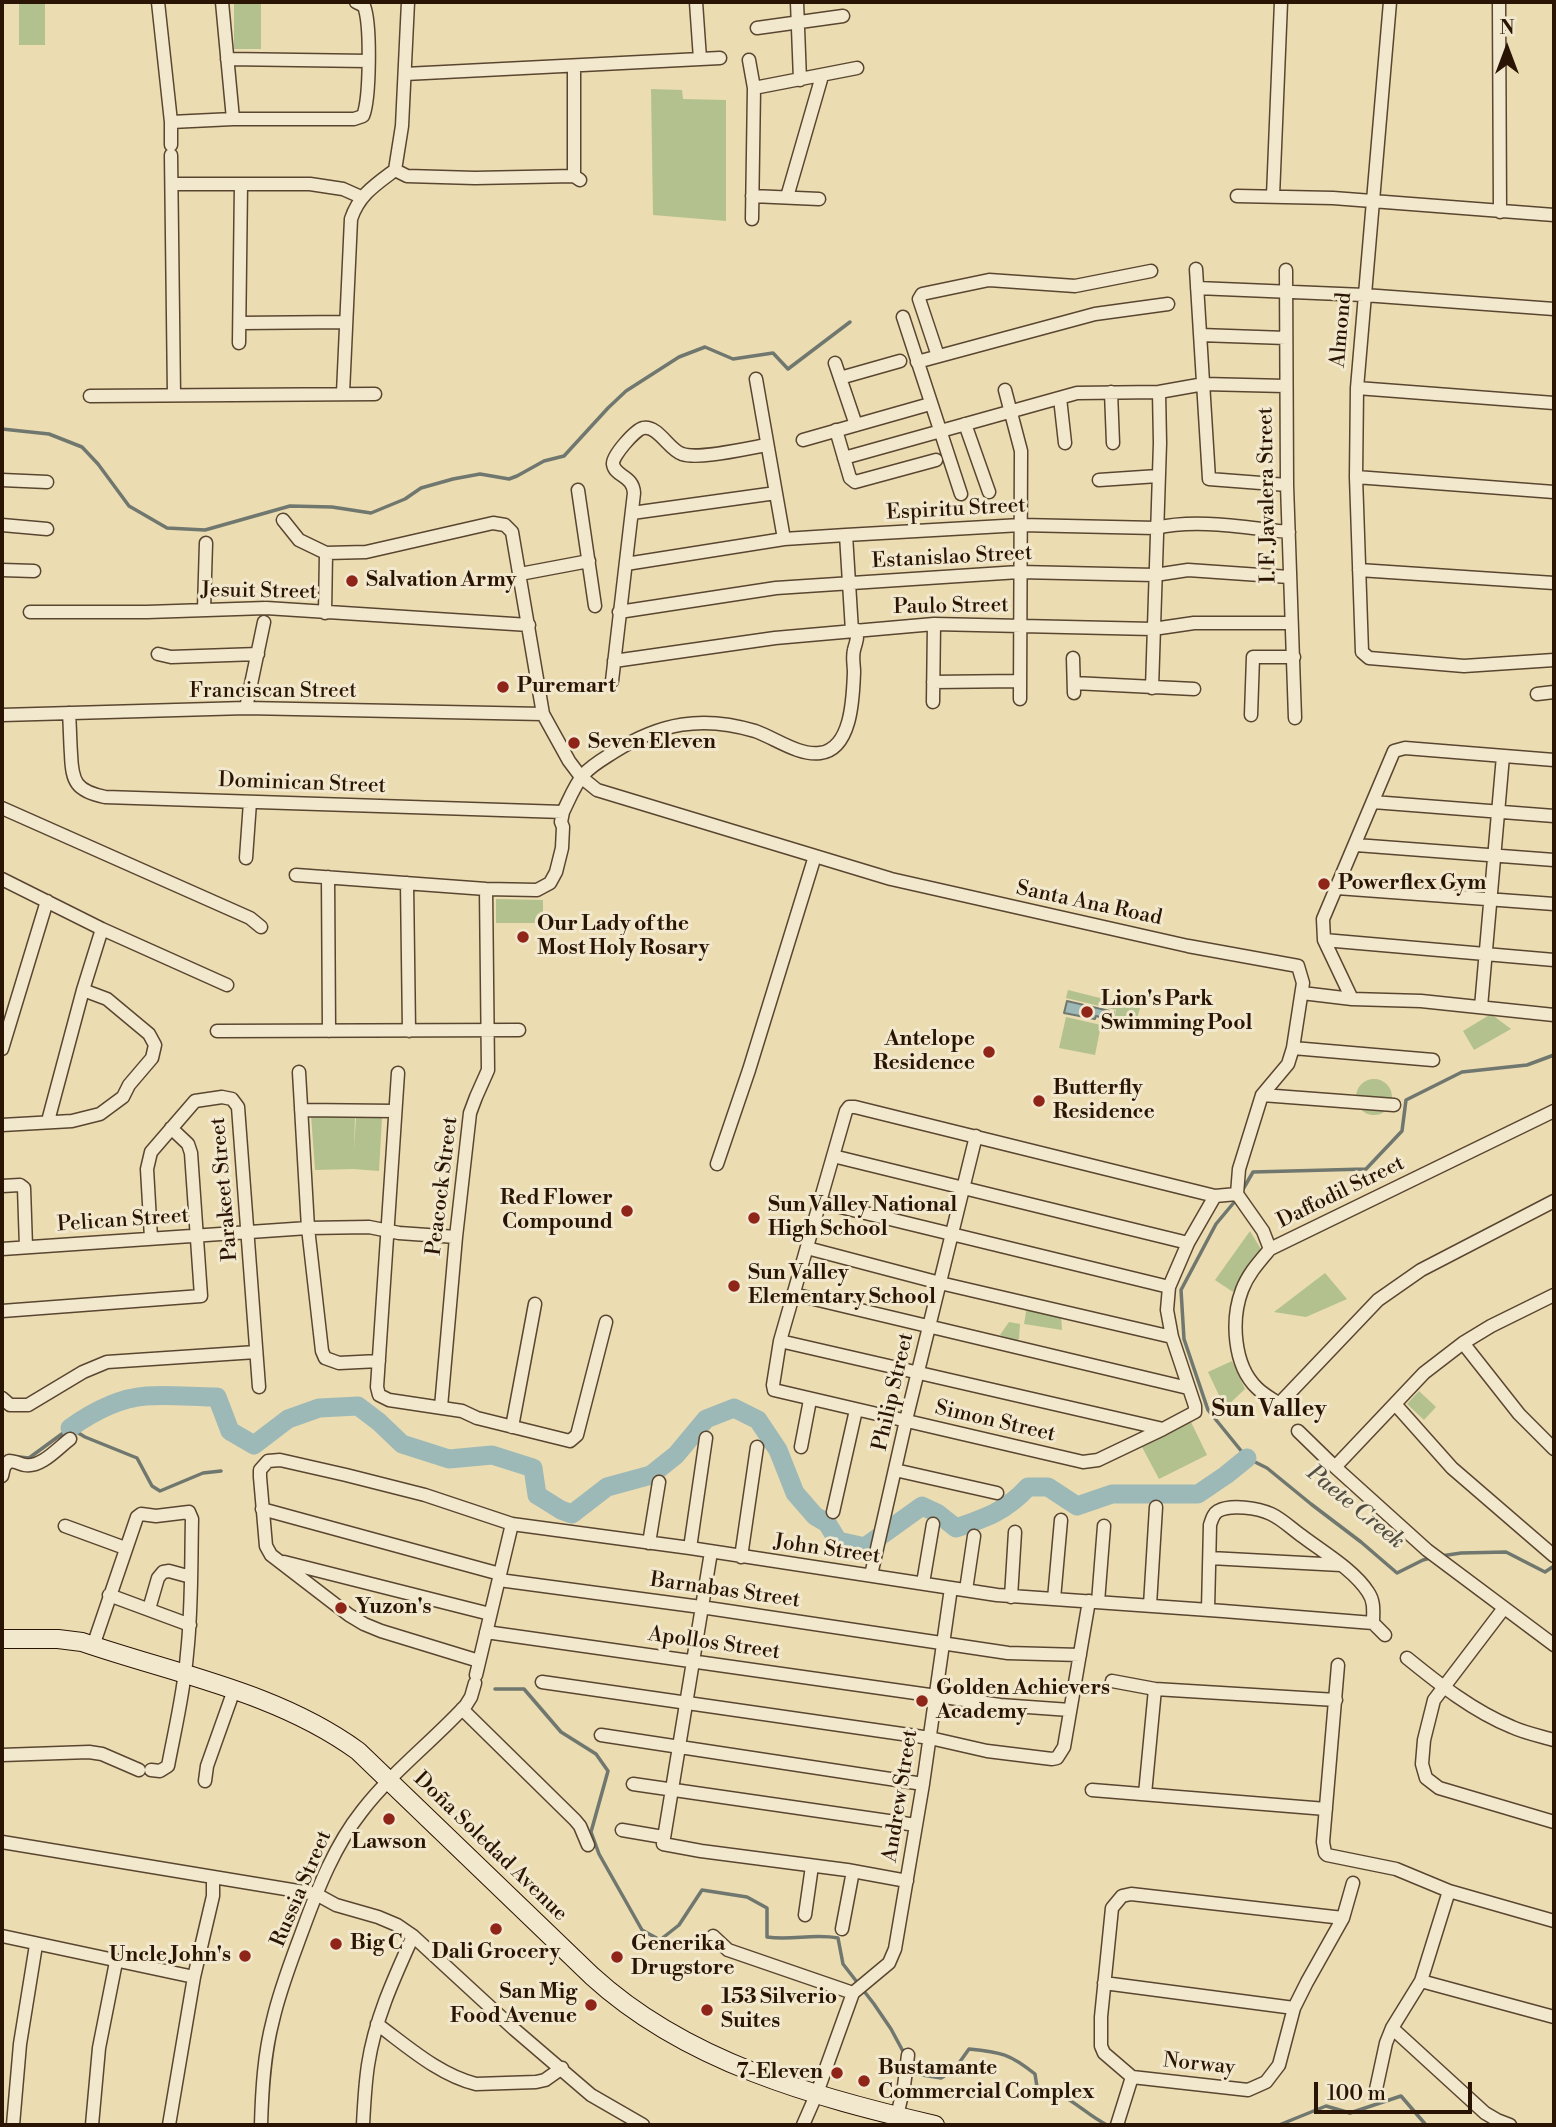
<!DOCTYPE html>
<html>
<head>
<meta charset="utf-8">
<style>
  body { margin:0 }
  #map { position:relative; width:1556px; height:2127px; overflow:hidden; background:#ebdcb2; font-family:"Libre Bodoni",serif }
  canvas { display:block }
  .frame { position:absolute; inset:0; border:4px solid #2a1404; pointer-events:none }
  .north { position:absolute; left:1472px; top:14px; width:70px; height:70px; -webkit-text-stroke:5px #f2e8cd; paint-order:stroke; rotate:0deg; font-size:19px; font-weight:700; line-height:28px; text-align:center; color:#2a1404 }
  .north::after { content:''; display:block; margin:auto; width:24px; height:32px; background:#2a1404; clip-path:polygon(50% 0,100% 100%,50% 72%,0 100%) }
  .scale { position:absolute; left:1314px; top:2082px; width:158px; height:32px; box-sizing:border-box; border:4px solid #2a1404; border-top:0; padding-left:9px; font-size:21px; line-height:24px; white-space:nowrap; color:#2a1404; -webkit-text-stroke:5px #f2e8cd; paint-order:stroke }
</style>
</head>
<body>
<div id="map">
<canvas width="1556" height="2127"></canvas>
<div class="frame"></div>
<div class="north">N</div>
<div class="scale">100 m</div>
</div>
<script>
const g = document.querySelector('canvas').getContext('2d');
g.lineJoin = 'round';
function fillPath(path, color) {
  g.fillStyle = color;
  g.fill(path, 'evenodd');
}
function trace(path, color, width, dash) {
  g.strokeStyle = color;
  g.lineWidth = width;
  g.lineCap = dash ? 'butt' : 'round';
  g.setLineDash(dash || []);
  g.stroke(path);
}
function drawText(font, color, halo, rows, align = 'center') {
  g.font = font + ' "Libre Bodoni",serif';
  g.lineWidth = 6;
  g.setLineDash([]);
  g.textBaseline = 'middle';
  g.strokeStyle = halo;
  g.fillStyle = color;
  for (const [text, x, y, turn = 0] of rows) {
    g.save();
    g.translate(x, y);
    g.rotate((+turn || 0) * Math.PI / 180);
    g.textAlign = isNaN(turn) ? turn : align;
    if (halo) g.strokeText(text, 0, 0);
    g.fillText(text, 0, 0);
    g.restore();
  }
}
const green = new Path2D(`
  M19,2H45V45H19Z
  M234,2H261V49H234Z
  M651,89L682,90L683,99L726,100V221L653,215Z
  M496,899L543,900V923H496Z
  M1068,990L1140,1008L1134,1030L1113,1025L1116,1010L1066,998Z
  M1491,1014L1511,1029L1474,1050L1463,1031Z
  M1066,1017L1101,1025L1095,1055L1059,1048Z
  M1356 1097a18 18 0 1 1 36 0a18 18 0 1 1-36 0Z
  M311,1115L355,1116L354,1150L356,1117L382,1118L379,1171L353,1169L315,1170Z
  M1250,1231L1262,1251L1233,1292L1215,1280Z
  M1325,1273L1347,1299L1306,1317L1274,1312Z
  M1027,1306L1061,1315L1062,1330L1024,1324Z
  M1009,1322L1020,1324L1019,1339L1015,1342L1000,1335Z
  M1232,1361L1245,1389L1225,1408L1208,1372Z
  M1419,1391L1436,1407L1424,1420L1407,1404Z
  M1191,1422L1207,1455L1159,1479L1142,1447Z`);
const water = new Path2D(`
  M1067,1001L1114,1012L1112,1020L1096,1016L1095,1019L1064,1013Z`);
const stream = new Path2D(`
  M2,429L49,434L82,447L98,464L129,506L167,528L205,530L290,506L332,507L371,513L405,499L421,488L453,479L480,474L509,479L517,476L544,461L564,456L608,408L626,391L679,357L705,347L733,359L773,353L788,369L850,322
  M1242,1191L1253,1172L1366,1169L1402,1131L1406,1100L1462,1072L1527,1065L1554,1055
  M1236,1200L1216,1224L1181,1290L1184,1339L1208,1410L1247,1458L1267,1468L1311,1504L1361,1542L1397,1573L1423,1560L1430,1558
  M19,1457L29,1458L70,1428L85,1437L137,1458L152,1486L160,1491L203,1473L221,1471
  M1441,1556L1461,1553L1506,1552L1545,1572L1554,1566
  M495,1689H524L561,1732L596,1754L608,1771L591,1832L599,1854L642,1930L660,1940L679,1925L702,1890L747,1897L767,1908V1937C792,1941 813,1933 838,1938L843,1964L874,2004L891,2029L905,2055
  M910,2073L941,2078L954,2070L969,2049C1001,2052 1010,2054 1035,2074L1037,2087C1065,2090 1083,2113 1107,2125
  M1236,2125H1257
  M1279,2125L1326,2106L1350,2113L1401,2096L1426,2125`);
const river = new Path2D(`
  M70,1428C91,1413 119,1398 146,1396C169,1394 194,1397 217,1397L230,1431L254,1445L288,1419L319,1408L358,1406L379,1422L402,1444L449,1459L492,1455L533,1468L537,1495L561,1510L572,1514L607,1487L651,1475L676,1455L706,1419L734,1408L758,1420L778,1450L795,1493L815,1516L827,1523L838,1541L865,1547L922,1506L937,1513L956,1528C986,1518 1006,1511 1028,1487H1048L1077,1506L1112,1494H1198L1226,1475L1247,1458`);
const street = new Path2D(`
  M158,2L171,122V145
  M222,2L233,119
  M696,2L700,59
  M797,2L800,80
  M1390,2L1357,388L1356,477L1362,652L1369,658L1464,666L1554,660
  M1499,2L1500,212
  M757,28L843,16
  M227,59L368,61
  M749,60L754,88L752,219
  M574,67V176
  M405,74L720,58
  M754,88L857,68
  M171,122L233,119H354L363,116C370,99 371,24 364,6L356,2
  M171,155L174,395
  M395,170L407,176L475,178L574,176L580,180
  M172,184H310L343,189L361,197
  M752,196L819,199
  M1237,196L1333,198L1554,215
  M1273,196L1281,2
  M787,197L822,76
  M1196,269L1209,479L1287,485
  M1286,270L1287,485L1295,718
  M1197,288L1364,295L1554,309
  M903,317L961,494
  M240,323L346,322
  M1200,335L1286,338
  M239,343L241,184
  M938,356L919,299L922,294L989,280L1075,286L1151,271
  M917,362L1095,314L1168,304
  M835,363L856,425
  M840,378L900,361
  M756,379L784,539
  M1357,388L1554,403
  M1005,390L1021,451L1020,699
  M1111,392L1113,443
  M343,393L351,219C359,195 375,185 395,170L402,126L408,2
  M90,396L375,394
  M1060,398L1065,443
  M965,424L989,492
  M836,430L850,478L855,482L936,460
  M803,440L930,404
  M844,458L1077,393L1159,392L1204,384L1285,386
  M1356,477L1554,492
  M2,480L47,482
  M1099,480L1158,476
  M578,490L595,606
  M632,513L776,493
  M283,520L299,540L326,553L366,552L493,523L505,525L512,532L543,714L569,761L581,777L597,790L891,879L1188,946L1298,966L1303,983L1293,1048L1288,1064L1262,1095L1239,1169L1237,1194L1263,1231L1270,1249
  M2,525L47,529
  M846,535L852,631
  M626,564L784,539L846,535L1021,525L1156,528C1197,518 1247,528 1289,532
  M2,570L34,571
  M1359,570L1554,583
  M520,574L589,561
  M204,609L206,543
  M30,612H147L266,608L529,625
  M619,612L776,588L1019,572L1155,575L1188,570L1289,577
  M325,613L326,553
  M158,654L171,657L258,654
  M1073,658L1074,693
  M614,661L775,638L934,624L1153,629L1194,623H1291
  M612,681L634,493C633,475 615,477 613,464C612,456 635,430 643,428C658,425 669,450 682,454C699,460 748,448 767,445
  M933,682L1019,681
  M1074,683L1194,689
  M1152,688L1160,443L1159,392
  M1537,694L1554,692
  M933,702L934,624
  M246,708L264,622
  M69,713C70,727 70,740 71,754C72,782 76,791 105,797L563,812C569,800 575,784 584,774C592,765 603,759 614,752C660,723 702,715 755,731C775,738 799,756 820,753C852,749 853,697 854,672C854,665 852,657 854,650C856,641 858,641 857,630
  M2,715L246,708L543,714
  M1251,715L1253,657H1294
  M1373,802L1554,816
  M2,808L250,918L261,927
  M1356,845L1554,860
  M246,858L250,802
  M296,875L486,889L537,890L550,883L556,872L562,848L563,827L561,822L563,812
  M328,877L329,1031
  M2,879L102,929L227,985
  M407,883L409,1031
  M1337,888L1554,904
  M1324,940L1554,960
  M1302,993L1352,999L1421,1001L1554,1015
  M1352,999L1324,940L1323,919L1394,751L1405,748L1554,760
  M1481,1007L1503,756
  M217,1031L519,1030
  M1293,1048L1433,1060
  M2,1049L47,901
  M299,1072L308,1228L322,1351L325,1358L339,1363L379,1361
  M398,1073L377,1387L379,1395L389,1400L462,1411L477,1418L570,1441L577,1435L606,1322
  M1262,1095L1394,1105
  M301,1110L395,1111
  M1554,1111L1270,1249C1259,1262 1248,1274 1242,1290C1231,1319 1233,1365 1257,1388C1263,1394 1272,1399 1279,1404L1378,1300L1421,1270L1554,1201
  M48,1121L83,990L102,929
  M2,1125L72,1121L100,1114L123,1097L129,1085L152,1058L155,1045L149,1034L107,999L83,990
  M833,1156L1188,1243
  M717,1164L749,1070L815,856
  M2,1186L20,1185L24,1188L26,1247
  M1215,1196L1188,1243L1169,1287L1167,1310L1172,1337L1195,1406V1412L1163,1429L1098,1460L1083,1462L774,1390L773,1385L780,1341L846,1111L849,1107H855L1215,1196L1237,1194
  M820,1202L1169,1287
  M151,1238L147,1169L151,1152L195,1101L222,1097L232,1099L238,1107L259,1387
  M807,1248L940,1283L1172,1337
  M2,1249L308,1228L369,1227L399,1233L456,1237
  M793,1294L1188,1388
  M2,1311L201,1296L191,1153L188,1144L171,1128
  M780,1341L1163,1429
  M1463,1343L1519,1414L1554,1449
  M2,1398L10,1405H28L83,1372L107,1362L256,1352
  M1395,1404L1452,1468L1554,1556
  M441,1407L456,1237L470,1113L476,1097L488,1070L486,889
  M512,1427L535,1304
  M1298,1431L1335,1467L1427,1550L1554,1645
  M801,1447L810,1400
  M1335,1467L1424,1373L1463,1343L1491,1326L1554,1295
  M895,1470L997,1493
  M2,1476L4,1467L9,1461C15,1461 20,1464 25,1465C41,1468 58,1448 70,1439
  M262,1509L500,1574
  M833,1512L856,1410
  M65,1526L125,1548
  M649,1543L659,1482
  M690,1548L706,1438
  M711,1552L663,1844L701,1851L847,1870L907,1881
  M741,1557L757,1447
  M1210,1558L1341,1565
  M284,1562L490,1614
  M871,1575L907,1416L976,1136
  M499,1580L701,1607L1008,1653L1080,1655
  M923,1583L933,1524
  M966,1590L974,1536
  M109,1595L190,1625
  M1011,1597L1015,1532
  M1054,1599L1061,1520
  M1098,1602L1104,1526
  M1150,1605L1156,1507
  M1504,1608L1434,1700L1424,1740L1422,1764L1426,1778L1439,1788L1554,1822
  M149,1609L158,1578L163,1572L169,1571L191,1577
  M1208,1610L1210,1525C1212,1519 1213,1514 1218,1511C1231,1504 1258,1508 1271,1514C1282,1519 1292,1529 1302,1536C1323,1552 1354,1570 1368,1592C1375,1602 1373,1612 1373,1623
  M486,1632L1000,1705L1070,1710
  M93,1646L137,1517L141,1514L156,1516L189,1512L192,1519C191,1564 192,1610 187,1654C184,1692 175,1729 168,1766L160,1771L151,1770
  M1407,1658C1439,1684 1473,1711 1512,1727C1525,1733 1540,1736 1554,1740
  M479,1661L381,1631L364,1624L349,1615L271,1555L266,1546L260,1477V1470L268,1461L280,1460L346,1475L425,1495L512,1524L690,1548L997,1595L1223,1611L1373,1623L1385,1635
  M1338,1665L1323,1842L1325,1853L1327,1855L1396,1869L1449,1891L1554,1921
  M476,1675L512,1524
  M1112,1681L1155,1689L1336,1700
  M542,1682L930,1738L987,1751L1052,1759L1057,1758L1064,1747L1089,1601
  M462,1709L575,1820L580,1826L588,1845
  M601,1735L923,1784
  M2,1755L89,1752L102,1754L139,1770
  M205,1781L207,1766L234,1690
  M633,1784L916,1825
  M1092,1790L1326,1809
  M1145,1794L1155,1689
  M622,1830L663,1837
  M2,1842L316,1894L336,1905L378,1917L397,1925L413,1936L514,2029L591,2095L643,2125
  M805,1915L812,1866
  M1343,1918L1131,1894L1122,1896L1112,1908L1101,2017V2046L1104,2053L1132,2077L1248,2090L1266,2082L1279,2065L1294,2008L1307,1982L1343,1918L1353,1883
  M842,1929L853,1871
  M2,1936L194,1977
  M713,1936L728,1950L853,1993L817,2093L803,2125
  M1421,1981L1554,2017
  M1104,1983L1294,2008
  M853,1993L889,1963L895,1949L923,1784L951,1588
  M377,2024C407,2046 439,2075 476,2084L536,2082L545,2080L562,2068
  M1392,2028L1485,2113L1497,2120L1510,2125
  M1375,2094L1386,2043L1392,2028L1421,1981L1449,1891
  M897,2116L904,2086L908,2055
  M13,2125L20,2044L36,1945
  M92,2125L99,2048L116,1962
  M169,2125L194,1977L213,1896V1877
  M261,2125C262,2090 264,2054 273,2020C280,1989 292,1959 303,1929C318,1888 335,1845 362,1811C393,1771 433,1741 466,1705L471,1697L475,1683
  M363,2125C364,2105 365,2085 368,2065C375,2019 394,1978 413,1936
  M1117,2125L1132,2077`);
const secondary = new Path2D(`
  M2,1639H58L82,1642C175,1674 277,1692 358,1751L592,1976C686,2062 814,2097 935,2125`);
const markers = [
  [352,581,7,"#8f2418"],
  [503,687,7,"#8f2418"],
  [574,743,7,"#8f2418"],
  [1324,884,7,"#8f2418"],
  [523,937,7,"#8f2418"],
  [1087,1012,7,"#8f2418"],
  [989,1052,7,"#8f2418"],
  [1039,1101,7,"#8f2418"],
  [627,1211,7,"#8f2418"],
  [754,1218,7,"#8f2418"],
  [734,1286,7,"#8f2418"],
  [341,1608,7,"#8f2418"],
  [922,1701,7,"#8f2418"],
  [389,1819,7,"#8f2418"],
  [496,1929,7,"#8f2418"],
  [336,1944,7,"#8f2418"],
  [245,1956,7,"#8f2418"],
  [617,1957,7,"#8f2418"],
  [591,2005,7,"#8f2418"],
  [707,2010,7,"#8f2418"],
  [837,2073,7,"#8f2418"],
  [864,2081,7,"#8f2418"]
];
const streetNames = [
  ["Almond",1342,330,-85],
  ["I. F. Javalera Street",1268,495,-91],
  ["Espiritu Street",956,510,-3],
  ["Estanislao Street",952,558,-3],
  ["Jesuit Street",259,592,1],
  ["Paulo Street",951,607,-1],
  ["Franciscan Street",273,692],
  ["Dominican Street",302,784,2],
  ["Santa Ana Road",1089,904,12],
  ["Peacock Street",443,1186,-83],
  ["Parakeet Street",225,1189,-95],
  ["Daffodil Street",1341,1193,-26],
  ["Pelican Street",123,1221,-4],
  ["Philip Street",894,1392,-77],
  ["Simon Street",995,1422,13],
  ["John Street",827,1550,8],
  ["Barnabas Street",725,1591,8],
  ["Apollos Street",714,1644,8],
  ["Andrew Street",901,1796,-81],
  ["Doña Soledad Avenue",490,1847,44],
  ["Russia Street",302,1889,-67],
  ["Norway",1199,2065,6]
];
const poiNames = [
  ["Salvation Army",366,581],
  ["Puremart",517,687],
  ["Seven Eleven",588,743],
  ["Powerflex Gym",1338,884],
  ["Our Lady of the",537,925],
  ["Most Holy Rosary",537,949],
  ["Lion's Park",1101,1000],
  ["Swimming Pool",1101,1024],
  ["Antelope",975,1040,"right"],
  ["Residence",975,1064,"right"],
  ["Butterfly",1053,1089],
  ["Residence",1053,1113],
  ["Red Flower",613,1199,"right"],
  ["Compound",613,1223,"right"],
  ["Sun Valley National",768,1206],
  ["High School",768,1230],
  ["Sun Valley",748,1274],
  ["Elementary School",748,1298],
  ["Yuzon's",355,1608],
  ["Golden Achievers",936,1689],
  ["Academy",936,1713],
  ["Lawson",389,1843,"center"],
  ["Big C",350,1944],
  ["Generika",631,1945],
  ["Drugstore",631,1969],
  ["Dali Grocery",496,1953,"center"],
  ["Uncle John's",231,1956,"right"],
  ["San Mig",577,1993,"right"],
  ["Food Avenue",577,2017,"right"],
  ["153 Silverio",721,1998],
  ["Suites",721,2022],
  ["Bustamante",878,2069],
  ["Commercial Complex",878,2093],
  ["7-Eleven",823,2073,"right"]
];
const waterNames = [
  ["Paete Creek",1355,1508,39]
];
const quarterNames = [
  ["Sun Valley",1269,1410]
];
fillPath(green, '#b3c18f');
fillPath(water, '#9db9b7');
trace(water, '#6f776f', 2);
trace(stream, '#6f776f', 3.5);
trace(river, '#9db9b7', 19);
trace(street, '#5a4630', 15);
trace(secondary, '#2a1404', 20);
trace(street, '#f2e8cd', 12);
trace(secondary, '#f2e8cd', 18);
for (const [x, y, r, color] of markers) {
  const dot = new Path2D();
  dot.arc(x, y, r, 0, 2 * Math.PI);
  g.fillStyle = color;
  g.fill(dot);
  trace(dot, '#f2e8cd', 2.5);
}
drawText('21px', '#2a1404', '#f2e8cd', streetNames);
drawText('bold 21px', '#2a1404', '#f2e8cd', poiNames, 'left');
drawText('italic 23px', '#524e43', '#f2e8cd', waterNames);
drawText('bold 24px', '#2a1404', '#f2e8cd', quarterNames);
</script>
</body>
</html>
